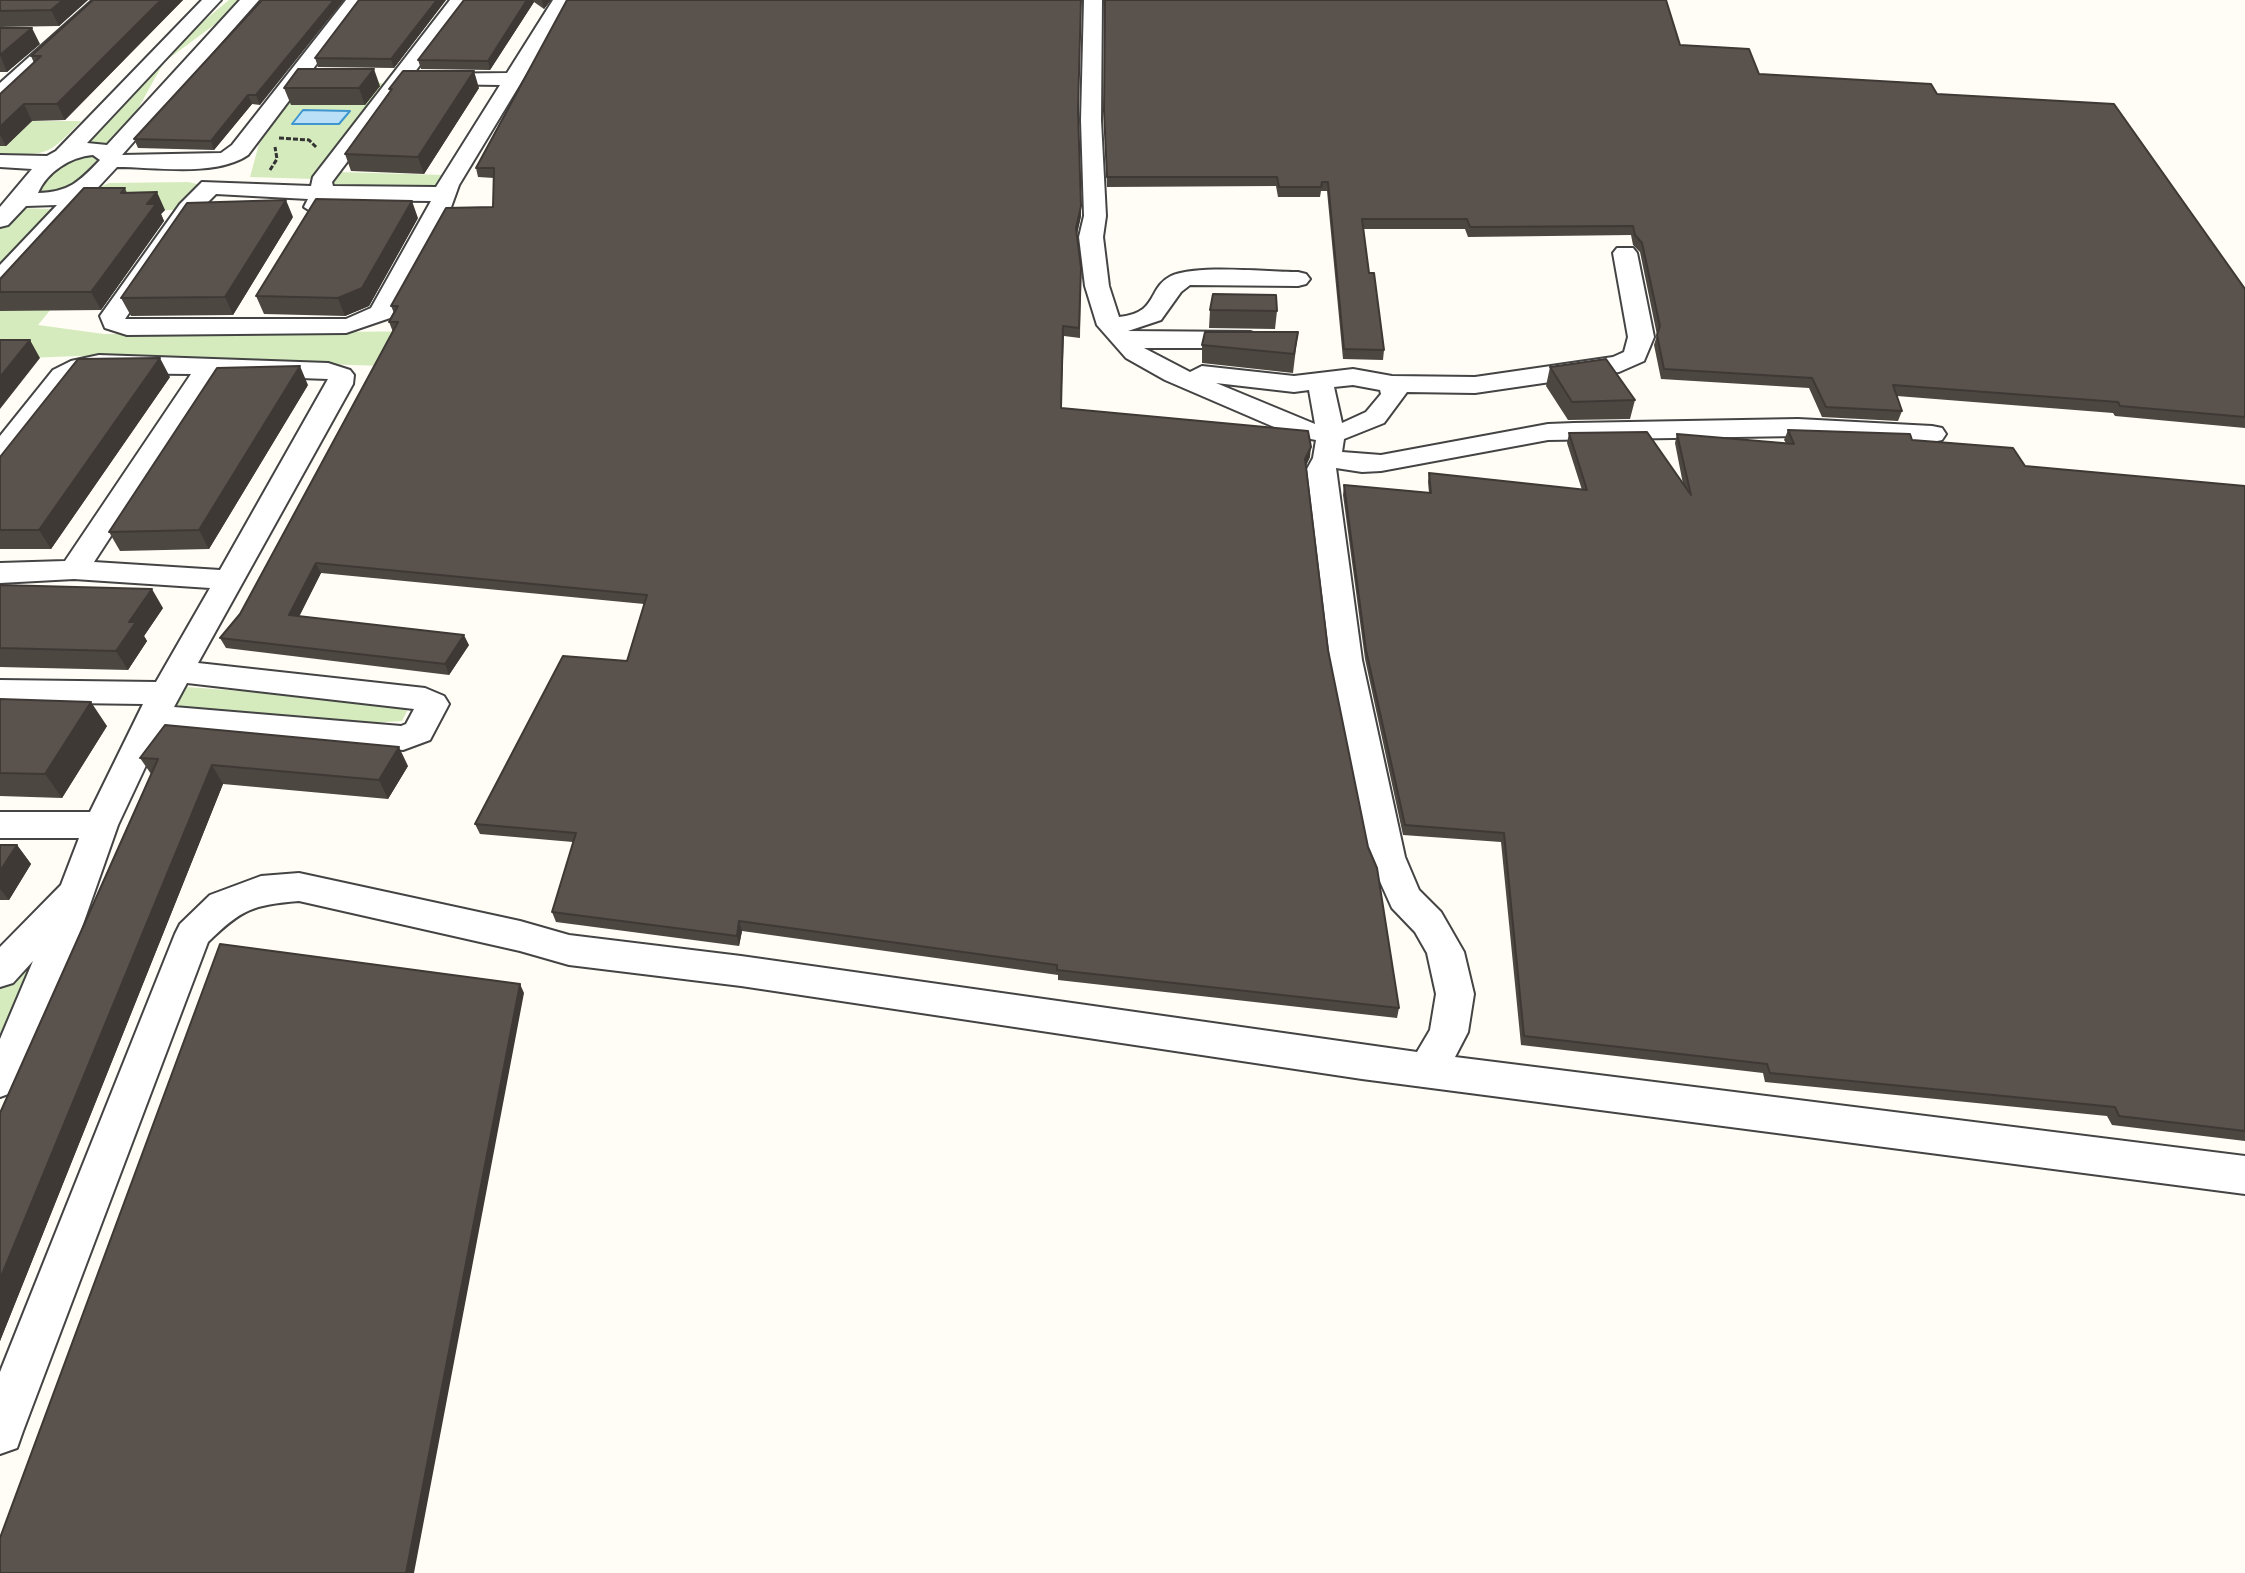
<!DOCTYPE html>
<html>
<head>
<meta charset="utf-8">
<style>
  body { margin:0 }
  canvas { display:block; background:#fffdf5 }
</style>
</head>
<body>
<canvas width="2245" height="1573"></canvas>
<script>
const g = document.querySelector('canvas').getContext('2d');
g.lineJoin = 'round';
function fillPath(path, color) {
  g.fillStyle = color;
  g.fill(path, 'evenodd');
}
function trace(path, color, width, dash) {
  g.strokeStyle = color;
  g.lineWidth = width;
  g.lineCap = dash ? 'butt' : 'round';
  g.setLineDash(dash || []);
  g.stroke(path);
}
const green = new Path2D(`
  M229,0H243L233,11L164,62L135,114L110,143L81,145L177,43Z
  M377,82L384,84L381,89L313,179L250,177L259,144L291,99Z
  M32,121H81C49,155 47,156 0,153V146H6Z
  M90,153L101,158C95,178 59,198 39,191C46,170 70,158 90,153Z
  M337,172L444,175L440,183L433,188H335L329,185Z
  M188,182L197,184L198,189L180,210H132L38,325L104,334L442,331L383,366L78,356L3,359L0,363V294L95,189L109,183Z
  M18,208L51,209L0,267V228Z
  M187,687L391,702L409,707L402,721L372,723L173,709Z
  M70,901L0,1073V974Z`);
const water = new Path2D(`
  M303,110L350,111L339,124H292Z`);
const path = new Path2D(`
  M279,138L309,140L317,148
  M270,170L277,159L275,147`);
const minor = new Path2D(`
  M93,0H113L7,98L0,100V83Z
  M202,0H221L87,143L107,145L240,0H259L122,155L221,153L232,145L346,0H365L248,155C216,177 155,167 117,167L8,284L0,286V265L57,205L26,206L8,225L0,227V207L32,169L0,167V155L47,156L56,151ZM93,155L100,160C79,182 69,192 38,193C47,172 70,157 93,155Z
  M450,0H469L332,182L333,186L436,187L500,85L429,84L422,82L419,78L422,74L507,73L553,0H571L459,185L450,210L390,318L346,333L127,335L105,328L100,316L180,204L202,182L311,186L313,177ZM216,194L308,199L304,207L315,214L323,212L330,200L431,201L371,308L346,319H125L196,214Z
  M1084,0H1102L1101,120L1106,216L1103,237L1109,286L1119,317C1159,313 1147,288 1171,276C1196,264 1268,272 1298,272L1306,274L1310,279L1306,284L1298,286L1190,285L1181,292L1161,320L1128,331L1250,332L1259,335L1263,340L1259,345L1250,348H1144L1190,372L1202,366L1294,376L1353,369L1392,376L1475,377L1613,357L1624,352L1628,337L1613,253L1617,248H1633L1637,253L1654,337L1644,361L1619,372L1475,393L1407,392L1384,423L1344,439L1342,452L1381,455L1548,424L1574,423L1798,419L1932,426L1942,428L1946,434L1942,440L1932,442L1798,436L1548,440L1381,471L1362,472L1336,468L1362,660L1405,857L1419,890L1441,912L1464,952L1474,994L1468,1032L1455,1057L2245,1156V1194L1362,1079L741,986L569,965L520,951L299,901C252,905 242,909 208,942L23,1431L17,1448L0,1454V1372L175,934L180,924L210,895L261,876L299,873L520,921L569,935L741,956L1417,1052L1430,1030L1436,994L1427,953L1415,932L1392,908L1369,857L1330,660L1307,469L1313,458L1316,440L1295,436L1165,380L1126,358L1097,325L1085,286L1079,237L1084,216L1081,120ZM1216,383L1294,392L1309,390L1315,424ZM1353,385L1380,390L1381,394L1366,412L1342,423L1334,387Z
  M99,355L328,363L350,370L354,375L353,384L198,663L425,688L444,696L449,704L430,740L403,750L163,729L118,825L55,1004L14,1092L0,1097V1039L33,961L13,983L0,987V947L61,885L79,838H0V812H90L143,704L0,702V680L156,682L210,588L74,579L0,583V563L65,561L191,374L87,373L71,380L10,460L0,462V436L53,370L71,361ZM216,375L328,379L220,570L94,562ZM187,683L414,709L406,724L401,726L174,707Z`);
const wall = new Path2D(`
  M0,0H88L59,26L0,27Z
  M93,0H183L65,120L32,121L6,146H0V94L34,63L31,56Z
  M262,0L260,105L252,104L214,150L138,148L134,139Z
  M359,0H446L394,68L318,67L315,58Z
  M464,0H551L544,9L534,2L490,70L421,69L418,60Z
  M0,28L40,44L7,72H0Z
  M1680,45L1759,74L1937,94L2245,289V428L2115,416L2113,413L1897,396L1902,411L1898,421L1822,417L1809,388L1661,379L1654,345L1657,335L1640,252L1633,245L1631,235L1468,237L1465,229H1363L1369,273L1384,350L1383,360L1343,359L1327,191H1321L1320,197H1278L1276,186L1107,187L1104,111Z
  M380,86L365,105H291L284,88Z
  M479,88L424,174L351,171L345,154L390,91L389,89Z
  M1078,118L1081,216L1077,235L1081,268L1080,338L1064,336L1061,408L1310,457L1306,466L1328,650L1399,1008L1397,1018L1058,980V975L742,931L739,946L556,922L552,912L573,842L480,834L475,824L627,661L644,604L321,573L299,616L469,645L449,675L226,648L220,638L240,614L393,332L389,322L394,313L391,306L493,207L494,178L478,177L476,168Z
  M125,188L127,193L165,210L161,214L164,221L101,310L0,311V279Z
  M293,217L233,315L131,316L121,298Z
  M418,218L369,306L345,316L264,314L256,296Z
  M1210,310L1277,311L1275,329L1209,328Z
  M1298,332L1293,373L1202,363V345Z
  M1550,367L1635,400L1630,419L1568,420L1546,386Z
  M170,377L51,549H0V457Z
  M308,385L209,549L120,551L109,532Z
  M1788,430L1912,440L2025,466L2245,486V1141L2112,1125L2107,1116L1765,1082L1763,1073L1521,1045L1501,842L1403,835L1365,659L1343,495L1344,485L1429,493L1428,482L1429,473L1582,490L1567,443L1569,433L1683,484L1675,443L1677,434L1786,443L1784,440Z
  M0,585L163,608L144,636L147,641L128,670L0,667Z
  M0,699L107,726L62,798L0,796Z
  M140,758L408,766L388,799L223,784L0,1341V1113L151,774Z
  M0,845H17L31,864L9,900H0Z`);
const shadedWall = new Path2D(`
  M63,0H88L59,26L51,10Z
  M161,0H183L65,120L57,104Z
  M334,0H344L260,105L256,95Z
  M437,0H446L394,68L391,59Z
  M527,0H533L534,2L490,70L488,61Z
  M542,0H551L544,9Z
  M32,28L40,44L7,72L0,55Z
  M374,69L380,86L365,105L359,88Z
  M474,71L479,88L424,174L418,157Z
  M248,95L252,104L214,150L211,141Z
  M24,104L32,121L6,146L0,135V127Z
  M157,192L165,210L161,214L164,221L101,310L91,292L147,204Z
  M286,200L293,217L233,315L225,297Z
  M412,201L418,218L369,306L345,316L338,298Z
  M1081,206V216L1076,237V228Z
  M30,340L40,358L0,409V377Z
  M160,358L170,377L51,549L39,530Z
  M300,366L308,385L209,549L199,530Z
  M1311,447L1310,457L1304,469L1305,459Z
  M316,563L321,573L295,625L289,615Z
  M152,589L163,608L144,636L147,641L128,670L116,651L129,622Z
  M464,635L469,645L449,675L445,664Z
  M91,702L107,726L62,798L45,774Z
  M399,747L408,766L388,799L379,780Z
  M212,765L223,784L0,1341V1279Z
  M17,845L31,864L9,900L0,889V871Z
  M739,921L742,931L739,946L737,936Z
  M520,984L524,993L414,1573H406Z`);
const building = new Path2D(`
  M0,0H63L51,10L0,11Z
  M93,0H161L57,104H24L0,127V94L41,56H31Z
  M262,0H334L256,95H248L211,141L134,139Z
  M359,0H437L391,59L315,58Z
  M464,0H527L488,61L418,60Z
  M567,0H1081L1078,111L1081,206L1076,228L1081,268L1079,328L1063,326L1061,408L1308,431L1311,447L1305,459L1328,650L1368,847L1377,868L1399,1008L1057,970V965L739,921L737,936L552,912L576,833L475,824L563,656L627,661L647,595L316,563L289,615L464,635L445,664L220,638L240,614L398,322H389L398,306H391L446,208L493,207L494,168H476Z
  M1105,0H1666L1680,45L1749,49L1759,74L1931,84L1937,94L2114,104L2245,289V417L2120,406L2118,402L1893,385L1902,411L1826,407L1812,378L1664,369L1657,335L1660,326L1642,243L1635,235L1633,226L1470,227L1467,219H1362L1369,273H1374L1384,350L1344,349L1328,182H1322L1321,187H1279L1277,177H1107L1104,111Z
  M0,28H32L0,55Z
  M298,69H374L359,88H284Z
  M403,71H474L418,157L345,154L392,89H389Z
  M84,188H125L121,193L157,192L147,204H156L91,292H0V279Z
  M316,199L412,201L362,288L338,298L256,296Z
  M286,200L225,297L121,298L187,203Z
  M1213,294L1276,295L1277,311L1210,310Z
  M1205,332H1298L1294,354L1202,345Z
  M0,340H30L0,377Z
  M160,358L39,530H0V457L78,359Z
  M1606,359L1635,400L1572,402L1550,367Z
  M300,366L199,530L109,532L217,368Z
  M1788,430L1910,434L1912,440L2013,448L2025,466L2245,486V1131L2119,1116L2115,1107L1770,1073L1767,1064L1524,1036L1504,833L1405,825L1366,650L1344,485L1431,493L1429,473L1587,490L1569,433L1647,432L1691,495L1677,434L1794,444Z
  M0,585L152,589L129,622H136L116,651L0,648Z
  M0,699L91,702L45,774L0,773Z
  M165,725L399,747L379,780L212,765L0,1279V1113L158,759L140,758Z
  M0,845H17L0,871Z
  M220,944L520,984L406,1573H0V1538Z`);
fillPath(green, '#d5ebbd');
fillPath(water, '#b9e0f7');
trace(water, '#3f96cf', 2);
trace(minor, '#444', 4);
trace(path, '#333', 3, [5, 2]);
fillPath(minor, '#fff');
fillPath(wall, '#4d4742');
fillPath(shadedWall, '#3f3936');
fillPath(building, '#5a524d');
trace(building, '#3f3936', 2);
</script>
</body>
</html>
